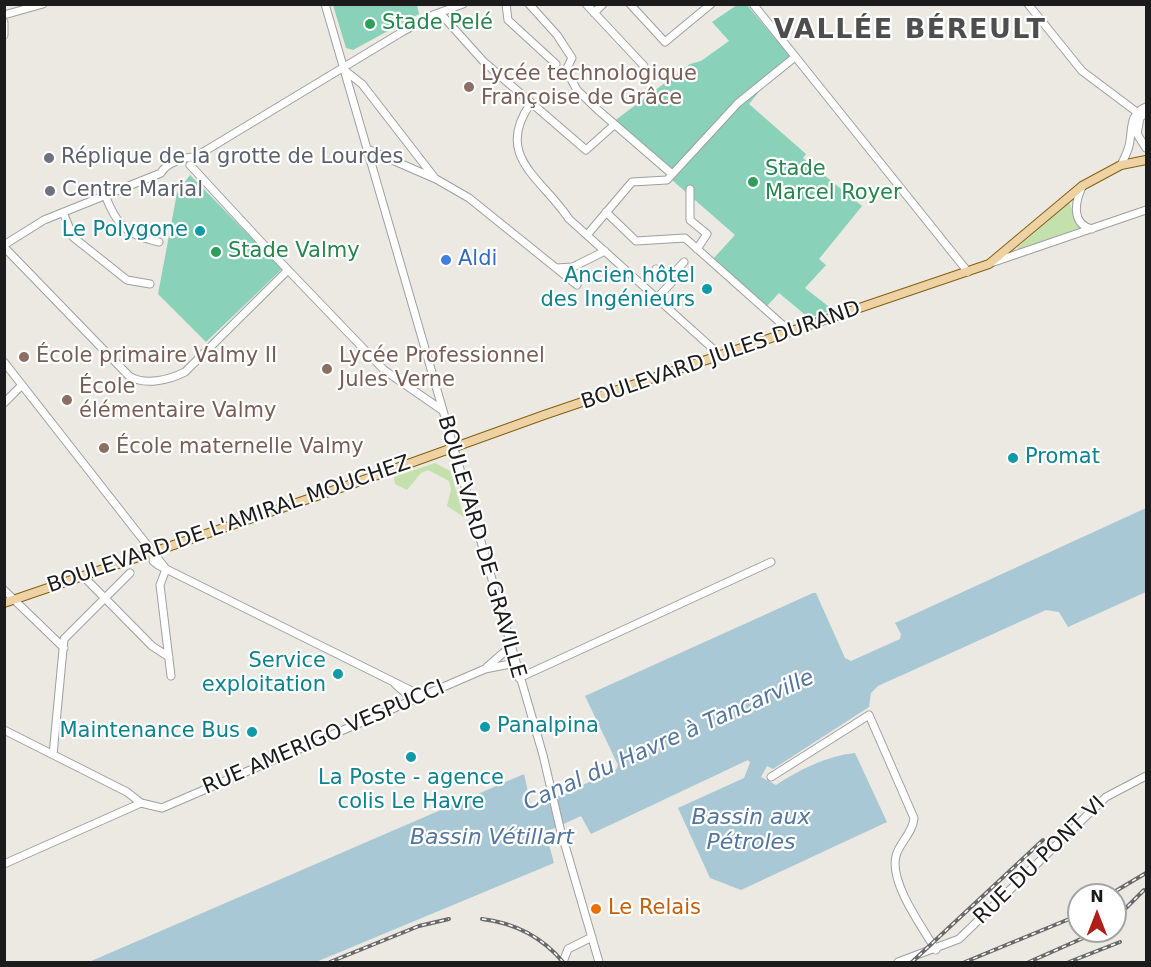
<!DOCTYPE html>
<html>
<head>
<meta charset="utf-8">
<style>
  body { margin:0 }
  #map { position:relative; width:1151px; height:967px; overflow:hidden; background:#ebe9e2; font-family:"DejaVu Sans",sans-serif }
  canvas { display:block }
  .frame { position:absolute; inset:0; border:6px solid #1b1b1b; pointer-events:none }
  .north { position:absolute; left:1067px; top:883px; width:60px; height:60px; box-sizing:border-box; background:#fff; border:2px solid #a4a4a4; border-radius:50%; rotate:0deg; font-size:16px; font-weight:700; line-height:24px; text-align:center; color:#1b1b1b }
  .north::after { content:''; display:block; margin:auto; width:21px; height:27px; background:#ae1f18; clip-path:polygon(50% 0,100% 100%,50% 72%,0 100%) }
</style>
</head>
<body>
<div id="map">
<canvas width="1151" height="967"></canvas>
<div class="frame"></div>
<div class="north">N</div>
</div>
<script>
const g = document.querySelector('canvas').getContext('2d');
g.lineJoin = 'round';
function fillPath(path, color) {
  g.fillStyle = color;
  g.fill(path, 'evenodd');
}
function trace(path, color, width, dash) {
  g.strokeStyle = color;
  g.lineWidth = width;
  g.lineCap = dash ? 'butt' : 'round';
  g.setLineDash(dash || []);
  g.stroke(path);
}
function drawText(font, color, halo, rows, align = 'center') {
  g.font = font + ' "DejaVu Sans",sans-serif';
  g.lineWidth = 4.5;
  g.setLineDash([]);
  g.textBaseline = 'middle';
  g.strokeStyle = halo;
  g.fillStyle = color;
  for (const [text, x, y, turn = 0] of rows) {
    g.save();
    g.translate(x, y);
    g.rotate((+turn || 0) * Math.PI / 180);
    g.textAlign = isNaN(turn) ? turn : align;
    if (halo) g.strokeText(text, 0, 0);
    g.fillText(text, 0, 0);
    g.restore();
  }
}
const grass = new Path2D(`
  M1069,202C1075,214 1074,225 1088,230L1017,250L1018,247Z
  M435,463L450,471L464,517L447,506L451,490L449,481L428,470L421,473L407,490L395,484L394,477Z`);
const pitch = new Path2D(`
  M333,5H417L419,14L353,50L346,48Z
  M737,5H747L795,62L759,87L758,93L749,104L806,154L803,158L862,206L819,259L826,265L805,288L833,310L809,318L779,293L767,306L713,259L735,235L609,125L690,64L701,61L729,41L712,22Z
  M190,175L282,269L206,342L158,294L177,193Z`);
const water = new Path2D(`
  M1146,508V592L1068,627L1059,612L1046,610L878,686L871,693L869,707L773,769L767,766L761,777L776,785C800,769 827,756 855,753L887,822L741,890L710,878L678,808L744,778L750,763L748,760L591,834L581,816L548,831L546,834L554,863L316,962H89L524,774L531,805L534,807L616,770L618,765L585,696L813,593H816L845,658L851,661L900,639L901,634L895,623Z`);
const minor = new Path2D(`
  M325,4L543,755L560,828L599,962
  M506,4L508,20L556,64
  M529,4L557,35L572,58L566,70L577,90L598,110L672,174
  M586,4L644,66
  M630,4L665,42L711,4
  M753,4L968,272
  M1028,4L1082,71L1142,116
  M440,13L484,62L586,150L614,125
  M594,13L603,4
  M4,15L43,4
  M4,22V35
  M343,69L362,84L434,177
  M531,103C493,156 542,178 569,219L721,356
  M1146,112L1140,118L1137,134L1146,148
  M367,149L436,179L469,198L556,268L573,267L605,251
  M190,165L264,245L384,370L442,410
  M1121,165C1124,159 1127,153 1129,146C1133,130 1128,114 1146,107
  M1082,187C1075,202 1071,224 1092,229
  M690,189V220L707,234L697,249
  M105,195C117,226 126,235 159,242
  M63,212L73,237L127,280L150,284
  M606,212L636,241L685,238L785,327L789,333
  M587,235L632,182L667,180L738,103L795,57
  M4,245L44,220L161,173C166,163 184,157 195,157L402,32L433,15L463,4
  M4,247L129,376C145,386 169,380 185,372L288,270
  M991,263L1146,210
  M556,268L577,285
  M656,269L672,282L657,298
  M668,279L684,262
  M4,362L166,569
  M4,403L22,385
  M153,552V561L158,565L422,696
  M166,569L160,585L171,676
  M83,576L152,646L169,657
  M4,590L64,648
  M487,667L510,647
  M519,678L771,562
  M395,684L413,700
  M4,730L127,792L141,803L162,808L485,669L515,663
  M53,755L64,639L130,573
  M771,777L869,715L914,818C913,833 899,843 896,856C889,882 922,927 936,950
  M4,864L141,803
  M563,962L568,949L592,937
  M898,962L959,939L1106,797L1146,776`);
const major = new Path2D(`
  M4,603L355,483L544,415L989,264L1082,186L1121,165L1146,160`);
const rail = new Path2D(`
  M1109,895L1146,873
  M482,919C515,923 542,937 563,962
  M1115,919L1144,890
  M330,962L419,926L449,919
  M912,962L1043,840
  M965,962L1079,915
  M1029,962L1099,931
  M1069,962L1120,942`);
const markers = [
  [370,24,6,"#2e9e5b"],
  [469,87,6,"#8d6e63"],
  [49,158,6,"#6b7280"],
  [753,182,6,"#2e9e5b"],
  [50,191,6,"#6b7280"],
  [200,231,6,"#0f9aa8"],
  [216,252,6,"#2e9e5b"],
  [446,260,6,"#3f7fe0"],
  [707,289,6,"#0f9aa8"],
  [24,357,6,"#8d6e63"],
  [327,369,6,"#8d6e63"],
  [67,400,6,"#8d6e63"],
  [104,448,6,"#8d6e63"],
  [1013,458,6,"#0f9aa8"],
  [338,674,6,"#0f9aa8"],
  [485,727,6,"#0f9aa8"],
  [252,732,6,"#0f9aa8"],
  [411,757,6,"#0f9aa8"],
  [596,909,6,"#e8710a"]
];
const leisureNames = [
  ["Stade Pelé",382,24],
  ["Stade",765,170],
  ["Marcel Royer",765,194],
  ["Stade Valmy",228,252]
];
const educationNames = [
  ["Lycée technologique",481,75],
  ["Françoise de Grâce",481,99],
  ["École primaire Valmy II",36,357],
  ["Lycée Professionnel",339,357],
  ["Jules Verne",339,381],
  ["École",79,388],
  ["élémentaire Valmy",79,412],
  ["École maternelle Valmy",116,448]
];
const worshipNames = [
  ["Réplique de la grotte de Lourdes",61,158],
  ["Centre Marial",62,191]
];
const cultureNames = [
  ["Le Polygone",188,231],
  ["Ancien hôtel",695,277],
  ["des Ingénieurs",695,301],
  ["Promat",1025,458,"left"],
  ["Service",326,662],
  ["exploitation",326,686],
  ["Panalpina",497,727,"left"],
  ["Maintenance Bus",240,732],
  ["La Poste - agence",411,779,"center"],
  ["colis Le Havre",411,803,"center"]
];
const shopNames = [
  ["Aldi",458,260]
];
const streetNames = [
  ["BOULEVARD JULES DURAND",721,356,-19],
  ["BOULEVARD DE L'AMIRAL MOUCHEZ",229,525,-19],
  ["BOULEVARD DE GRAVILLE",481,547,74],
  ["RUE AMERIGO VESPUCCI",324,738,-23],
  ["RUE DU PONT VI",1040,861,-44]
];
const foodNames = [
  ["Le Relais",608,909]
];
const waterNames = [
  ["Canal du Havre à Tancarville",669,741,-24],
  ["Bassin aux",751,818],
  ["Pétroles",751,843],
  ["Bassin Vétillart",492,838]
];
const districtNames = [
  ["VALLÉE BÉREULT",910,31]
];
fillPath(grass, '#c4e0ad');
fillPath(pitch, '#89d2b9');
fillPath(water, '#a7c8d4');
trace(minor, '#9f9f9f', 9);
trace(major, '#816112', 10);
trace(minor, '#fff', 7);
trace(major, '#efd2a3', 8);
trace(rail, '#696969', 4);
trace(rail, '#fff', 1.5, [4.5]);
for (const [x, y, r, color] of markers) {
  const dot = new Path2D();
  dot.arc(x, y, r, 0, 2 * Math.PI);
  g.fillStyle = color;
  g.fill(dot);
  trace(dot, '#fff', 2);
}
drawText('21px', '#27864d', '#fff', leisureNames, 'left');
drawText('21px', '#785e54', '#fff', educationNames, 'left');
drawText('21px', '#5b616d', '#fff', worshipNames, 'left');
drawText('21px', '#0d838f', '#fff', cultureNames, 'right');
drawText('21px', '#366cbe', '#fff', shopNames, 'left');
drawText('21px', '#1b1b1b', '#fff', streetNames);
drawText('21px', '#c56008', '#fff', foodNames, 'left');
drawText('italic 22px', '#54769e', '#fff', waterNames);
g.letterSpacing = '1.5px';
drawText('bold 27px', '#4e4e4e', '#fff', districtNames);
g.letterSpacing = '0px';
</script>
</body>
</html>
